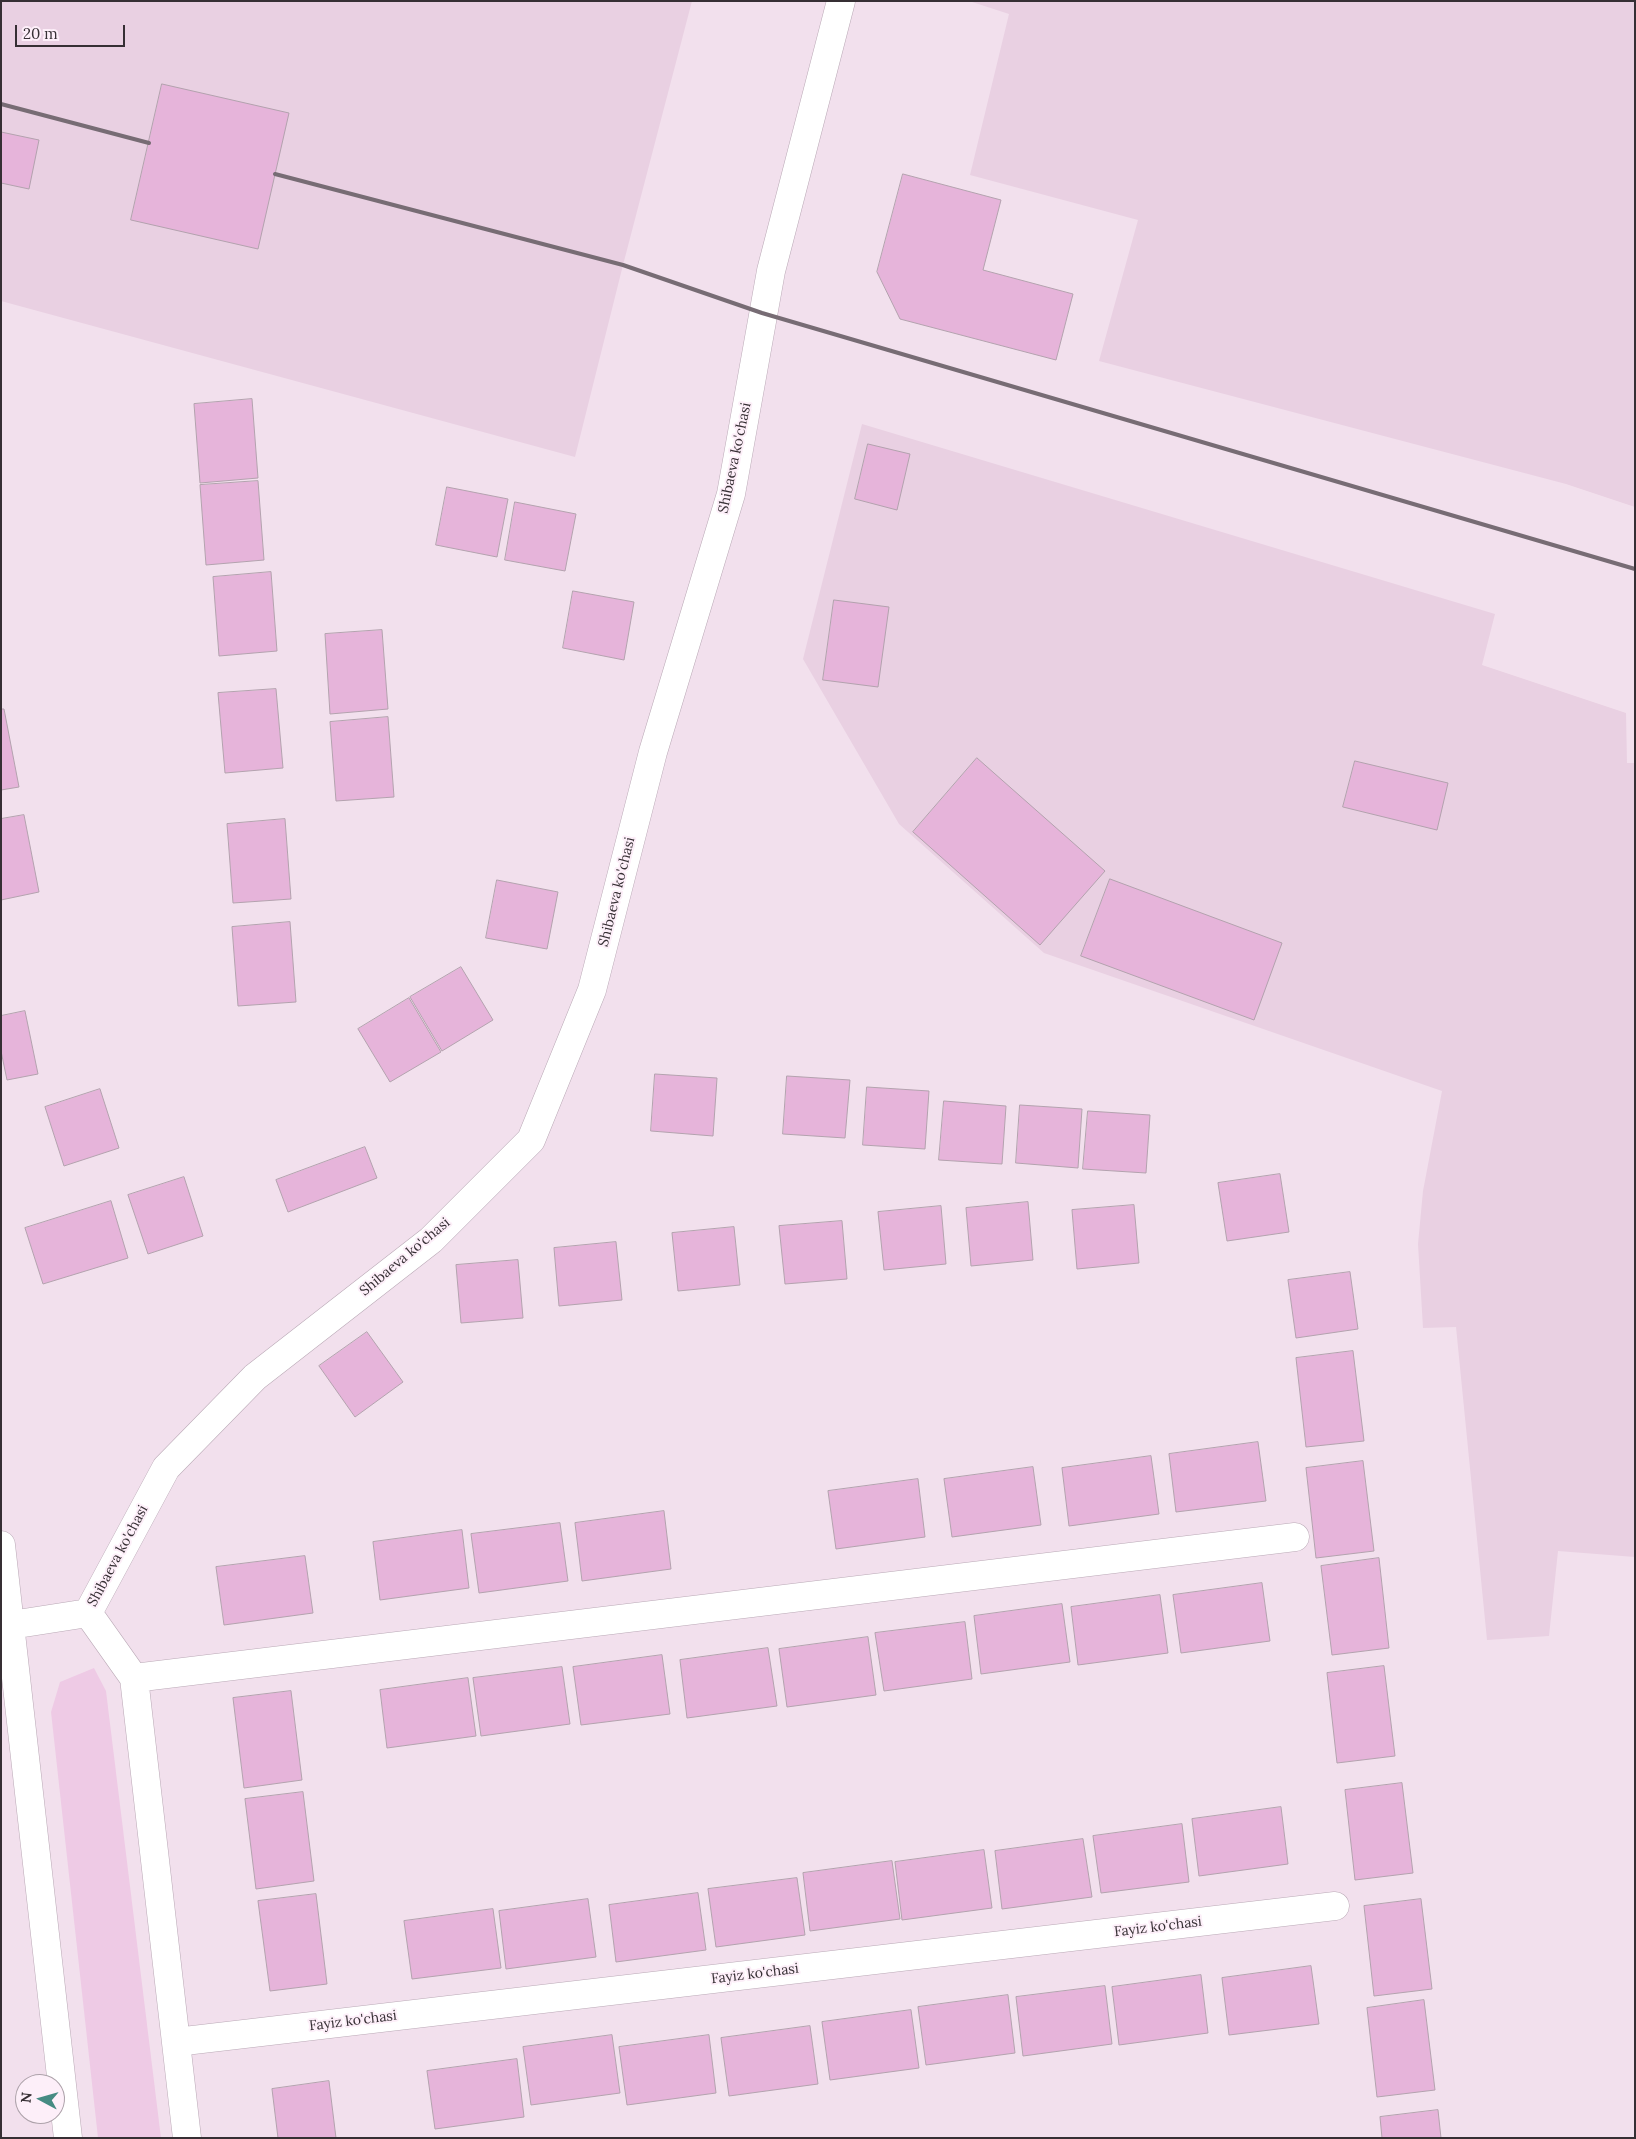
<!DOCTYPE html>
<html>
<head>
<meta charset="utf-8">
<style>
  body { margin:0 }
  #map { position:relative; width:1636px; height:2139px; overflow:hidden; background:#f2e0ed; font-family:Lora,serif }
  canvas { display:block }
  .frame { position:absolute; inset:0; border:2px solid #362f34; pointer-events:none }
  .north { position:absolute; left:15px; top:2074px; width:50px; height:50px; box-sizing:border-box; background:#fdeff9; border:1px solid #ada2aa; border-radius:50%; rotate:276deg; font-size:14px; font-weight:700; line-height:20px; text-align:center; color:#362f34 }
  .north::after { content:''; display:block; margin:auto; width:18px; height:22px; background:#468b83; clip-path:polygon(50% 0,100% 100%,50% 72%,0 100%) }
  .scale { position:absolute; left:15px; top:25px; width:110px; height:22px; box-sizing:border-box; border:2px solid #362f34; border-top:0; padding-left:6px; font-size:15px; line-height:18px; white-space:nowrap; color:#362f34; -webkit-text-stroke:4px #fdeff9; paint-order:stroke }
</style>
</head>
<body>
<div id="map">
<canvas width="1636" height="2139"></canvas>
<div class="frame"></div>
<div class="north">N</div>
<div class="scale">20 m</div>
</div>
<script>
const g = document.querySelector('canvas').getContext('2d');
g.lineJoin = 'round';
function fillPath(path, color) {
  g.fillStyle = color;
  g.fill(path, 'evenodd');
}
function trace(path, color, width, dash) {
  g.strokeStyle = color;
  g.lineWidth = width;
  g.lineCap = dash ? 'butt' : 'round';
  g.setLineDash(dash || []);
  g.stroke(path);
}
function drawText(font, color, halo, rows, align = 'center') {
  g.font = font + ' Lora,serif';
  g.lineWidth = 4;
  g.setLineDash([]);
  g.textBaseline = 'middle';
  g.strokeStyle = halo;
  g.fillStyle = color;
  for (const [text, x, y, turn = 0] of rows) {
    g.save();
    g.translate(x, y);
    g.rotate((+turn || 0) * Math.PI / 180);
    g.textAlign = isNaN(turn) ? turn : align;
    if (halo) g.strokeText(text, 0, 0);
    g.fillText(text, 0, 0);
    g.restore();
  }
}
const built = new Path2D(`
  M1,1H692L623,265L575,457L1,301Z
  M969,1H1635V507L1566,484L1099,361L1138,220L970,175L1009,14Z
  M862,424L1495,614L1482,665L1626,713L1627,763H1635V1557L1558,1551L1549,1636L1487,1640L1456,1327L1423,1328L1418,1244L1423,1191L1442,1091L1044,953L899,824L803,659Z`);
const green = new Path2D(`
  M94,1668L106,1691L161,2138H98L51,1712L60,1682Z`);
const building = new Path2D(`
  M162,84L289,113L258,249L131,220Z
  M1,132L39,140L29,189L1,183Z
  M903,174L1001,200L983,270L1073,294L1056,360L900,319L877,272Z
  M252,399L258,478L200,483L194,404Z
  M868,444L910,454L897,510L855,499Z
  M258,481L264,560L206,565L200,485Z
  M447,487L508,499L497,557L436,545Z
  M515,502L576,514L565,571L505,560Z
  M271,572L277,651L219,656L213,577Z
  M573,591L634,602L624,660L563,648Z
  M834,600L889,607L878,687L823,680Z
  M382,630L388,709L330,714L325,634Z
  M276,689L283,768L225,773L218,693Z
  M1,709H4L19,787L1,790Z
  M388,717L394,797L336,801L330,722Z
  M977,758L1105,871L1040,945L913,832Z
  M1355,761L1448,783L1437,830L1343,807Z
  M24,815L39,892L1,900V819Z
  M285,819L291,899L233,903L227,824Z
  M1110,879L1282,943L1254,1020L1081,956Z
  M497,880L558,892L547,949L486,938Z
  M290,922L296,1002L238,1006L232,927Z
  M461,967L493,1020L442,1051L410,997Z
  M409,998L441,1052L390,1082L358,1029Z
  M25,1011L38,1074L7,1080L1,1051V1016Z
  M655,1074L717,1078L713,1136L651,1131Z
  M787,1076L850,1080L845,1138L783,1134Z
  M867,1087L929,1091L925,1149L863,1145Z
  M100,1089L119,1148L64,1166L45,1107Z
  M944,1101L1006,1106L1002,1164L939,1160Z
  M1020,1105L1082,1109L1078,1168L1016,1163Z
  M1088,1111L1150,1115L1146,1173L1083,1169Z
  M365,1147L377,1178L288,1212L276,1180Z
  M1280,1174L1289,1232L1227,1241L1218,1183Z
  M184,1177L203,1236L148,1254L128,1195Z
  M111,1201L128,1258L43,1284L25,1228Z
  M1028,1202L1033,1260L971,1266L966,1208Z
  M1134,1205L1139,1263L1077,1269L1072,1210Z
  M941,1206L946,1264L884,1270L878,1212Z
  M842,1221L847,1279L785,1284L779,1226Z
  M734,1227L740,1285L678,1291L672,1233Z
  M616,1242L622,1300L559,1306L554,1248Z
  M518,1260L523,1318L461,1323L456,1265Z
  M1350,1272L1358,1329L1296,1338L1288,1280Z
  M367,1332L403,1382L355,1417L319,1366Z
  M1353,1351L1364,1441L1306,1447L1296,1358Z
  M1258,1442L1266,1501L1176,1512L1169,1454Z
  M1151,1456L1159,1514L1069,1526L1062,1468Z
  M1363,1461L1374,1551L1316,1558L1306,1468Z
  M1033,1467L1041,1525L952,1537L944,1479Z
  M918,1479L925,1537L836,1549L828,1491Z
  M664,1511L671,1569L582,1581L575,1523Z
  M560,1523L568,1581L479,1593L471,1534Z
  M462,1530L469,1588L380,1600L373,1542Z
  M305,1556L313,1613L224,1625L216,1567Z
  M1379,1558L1389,1648L1332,1655L1321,1566Z
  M1262,1583L1270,1641L1181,1653L1173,1595Z
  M1160,1595L1168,1653L1078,1665L1071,1607Z
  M1062,1604L1070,1662L981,1674L974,1616Z
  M965,1622L972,1679L884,1691L875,1633Z
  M868,1637L876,1695L787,1707L779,1649Z
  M768,1648L777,1706L687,1718L680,1660Z
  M662,1655L670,1714L581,1725L573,1667Z
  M1384,1666L1395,1756L1337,1763L1327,1673Z
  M562,1667L570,1724L481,1736L473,1678Z
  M468,1678L476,1736L387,1748L380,1690Z
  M291,1691L302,1780L244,1788L233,1698Z
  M1402,1783L1413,1873L1355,1880L1345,1790Z
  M303,1792L314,1881L256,1889L245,1799Z
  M1281,1807L1288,1864L1199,1876L1192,1819Z
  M1182,1824L1189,1882L1101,1893L1093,1836Z
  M1083,1839L1092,1897L1002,1909L995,1851Z
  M984,1850L992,1908L902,1920L895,1862Z
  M892,1861L900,1919L810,1931L803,1873Z
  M797,1878L805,1935L716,1947L708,1889Z
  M698,1893L706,1950L616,1962L609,1905Z
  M316,1894L327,1984L270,1991L258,1901Z
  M588,1899L596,1957L506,1969L499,1911Z
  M1421,1899L1432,1989L1374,1996L1364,1906Z
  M493,1909L501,1968L412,1979L404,1921Z
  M1311,1966L1319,2024L1229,2035L1222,1978Z
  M1201,1975L1208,2033L1119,2045L1112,1987Z
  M1105,1986L1112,2044L1023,2056L1016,1997Z
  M1008,1995L1015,2053L926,2065L918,2007Z
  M1424,2000L1435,2090L1377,2097L1367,2008Z
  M911,2010L919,2068L830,2080L822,2022Z
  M810,2026L818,2084L729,2096L721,2038Z
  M612,2035L620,2093L531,2105L523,2047Z
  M709,2035L716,2093L627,2105L619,2047Z
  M517,2059L524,2117L435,2129L427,2071Z
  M329,2081L336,2138H278L272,2089Z
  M1438,2110L1441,2138H1382L1380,2117Z`);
const minor = new Path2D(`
  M1,1545L68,2138
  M88,1613L166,1468L255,1377L431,1240L531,1140L592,990L653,752L731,494L771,271L841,1
  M88,1613L134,1678L187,2138
  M11,1625L88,1613
  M134,1678L1295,1537
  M176,2042L1335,1906`);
const rail = new Path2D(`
  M1,104L149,143
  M275,174L623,265L762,313L1635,569`);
const streetNames = [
  ["Shibaeva ko'chasi",735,458,-78],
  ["Shibaeva ko'chasi",617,892,-76],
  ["Shibaeva ko'chasi",405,1257,-40],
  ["Shibaeva ko'chasi",118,1556,-62],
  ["Fayiz ko'chasi",1158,1927,-7],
  ["Fayiz ko'chasi",755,1974,-7],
  ["Fayiz ko'chasi",353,2021,-7]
];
fillPath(built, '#e9d0e2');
fillPath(green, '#eecae5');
fillPath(building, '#e6b4da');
trace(building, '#b3a2ae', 1);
trace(minor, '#baa9b6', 29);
trace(minor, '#fff', 28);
trace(rail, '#776c74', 4);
drawText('14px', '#362f34', '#fdeff9', streetNames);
</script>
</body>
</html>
